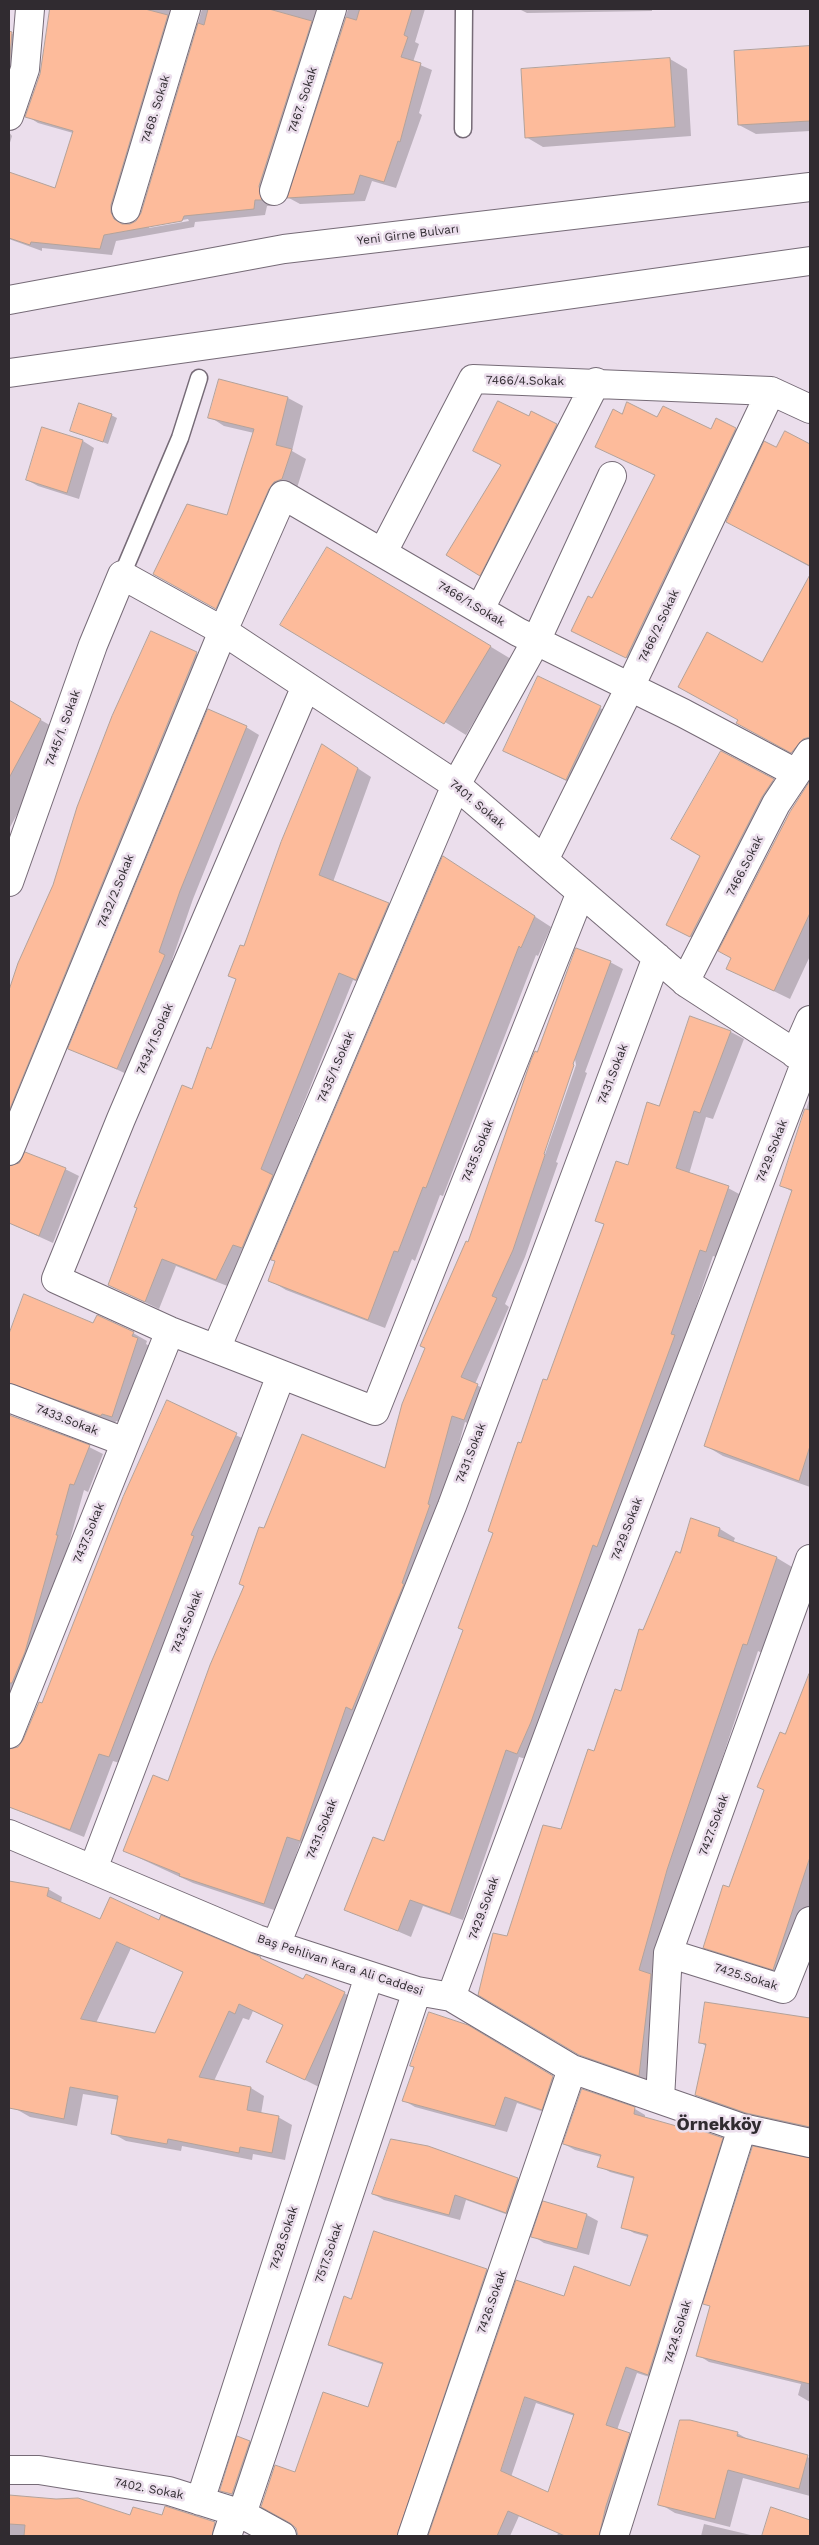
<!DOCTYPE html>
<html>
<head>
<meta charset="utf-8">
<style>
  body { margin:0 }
  #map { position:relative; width:819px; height:2545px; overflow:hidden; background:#ebdeec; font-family:"Work Sans",sans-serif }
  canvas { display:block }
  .frame { position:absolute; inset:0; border:10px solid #302b30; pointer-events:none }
</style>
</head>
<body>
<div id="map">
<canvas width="819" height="2545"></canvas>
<div class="frame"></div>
</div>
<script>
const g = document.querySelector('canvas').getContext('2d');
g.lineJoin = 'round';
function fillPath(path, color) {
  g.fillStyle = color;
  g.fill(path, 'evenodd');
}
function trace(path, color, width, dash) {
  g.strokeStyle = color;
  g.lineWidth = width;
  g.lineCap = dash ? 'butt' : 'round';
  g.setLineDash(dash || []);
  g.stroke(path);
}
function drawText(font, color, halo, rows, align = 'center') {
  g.font = font + ' "Work Sans",sans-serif';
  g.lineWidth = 5;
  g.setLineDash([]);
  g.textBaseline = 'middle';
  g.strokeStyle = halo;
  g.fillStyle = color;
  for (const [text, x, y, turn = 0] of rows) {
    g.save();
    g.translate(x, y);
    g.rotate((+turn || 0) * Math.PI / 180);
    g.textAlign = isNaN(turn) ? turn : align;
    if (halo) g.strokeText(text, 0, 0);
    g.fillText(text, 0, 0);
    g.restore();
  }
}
const shadow = new Path2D(`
  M50,9H184L122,221L125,225H130L138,221L142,214L202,9H330L270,193L273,206H267L265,215L195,222L194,227L116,241L112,255L42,248V251L9,239V174L56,190L73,133L38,123L27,116L42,71ZM188,219L189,221L149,228V226Z
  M348,9H425L415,42L419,44L413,62L432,70L419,113L422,115L396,188L372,181L365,201L300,204L289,198Z
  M519,9H652V11L527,13Z
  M9,32L24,40L9,109Z
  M810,48V131L756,134L739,125L736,52Z
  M670,59L687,69L691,136L543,147L526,137L522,70Z
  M9,132L12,136L9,146Z
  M219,380L288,398L303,406L292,451L306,459L297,488L231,616L155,574L228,517L254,433L224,426L210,417Z
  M111,415L117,418L108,444L71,430Z
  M622,415L658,419L711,431L717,420L751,438L643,666L589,640L592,599L656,476L596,446Z
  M529,418L556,425L568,432L492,581L480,574L502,465Z
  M786,432L810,445V567L742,530Z
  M83,441L94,448L79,499L38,486L27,480Z
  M349,561L511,659L466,735L445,722Z
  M810,578V754L807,760L752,731L763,664Z
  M152,632L210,661L9,1151V994L55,885Z
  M538,677L618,717L583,789L505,751Z
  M9,702L62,732L9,829Z
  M246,727L259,735L193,899L172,960L178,964L131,1076L70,1048Z
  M721,752L788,789L706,945L683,933L701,855Z
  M336,754L371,777L333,882L388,904L402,912L370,987L353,980L230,1287L176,1266L159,1309L109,1285L192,1090L212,1051L237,979L244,948Z
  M810,783V956L790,999L728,969L791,813Z
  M460,868L551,927L538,956L536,955L443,1196L440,1195L415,1261L412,1259L385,1328L286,1290L269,1280Z
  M610,962L623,969L585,1072L587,1073L556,1162L558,1163L525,1257L505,1304L509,1307L475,1384L491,1393L477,1427L465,1422L440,1512L313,1848L300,1843L277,1911L193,1883L137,1857L124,1850L169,1782L246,1586L265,1530L386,1469L538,1053ZM575,1059L576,1065L543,1160H540Z
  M690,1017L731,1032L744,1039L713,1119L706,1117L689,1174L728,1188L741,1195L719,1258L713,1256L684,1341L687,1343L530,1760L519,1757L463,1920L423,1906L411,1937L346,1909L384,1843L464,1631L522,1445L548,1382L605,1225L596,1220L629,1167L660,1107Z
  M810,1097V1487L723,1456L706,1446L793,1192L782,1186Z
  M9,1166L65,1169L79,1176L53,1243L9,1223Z
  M24,1296L94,1325L133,1333L147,1341L146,1344L151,1347L125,1424L116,1421L115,1423L29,1390H20L9,1399V1338Z
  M168,1402L250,1442L123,1764L113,1761L84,1837L9,1807V1749L20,1747L43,1704Z
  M9,1413L10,1416L89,1447L103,1454L88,1492L84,1490L69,1543L71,1544L9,1734Z
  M692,1520L720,1529L735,1538L733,1543L777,1558L792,1567L762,1653L758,1651L682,1879L654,2083L595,2063L479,1994L561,1831L622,1692L644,1632L680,1554Z
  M810,1674V1911L788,1977L719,1956L704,1947L730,1888Z
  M9,1882L48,1889L62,1897L61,1903L100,1921H159L161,1917L260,1958L304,1980L344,1993L358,2001L319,2087L267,2061L284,2025L253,2011L249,2020L243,2018L214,2081L251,2088L264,2096L261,2114L278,2117L292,2125L285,2160L253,2154L252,2160L182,2146L181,2151L126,2141L112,2133L119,2100L83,2094L77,2126L30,2117L16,2109L26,2056L9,2052ZM131,1948L184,1973L156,2035L96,2023Z
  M706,2003L810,2020V2131L758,2119L707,2101L696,2094L707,2047L700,2042Z
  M467,2026L564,2084L553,2115L517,2103L507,2132L415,2107L403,2100Z
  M635,2109L645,2115V2118L722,2139L733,2145L659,2380L637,2373L617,2430L640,2441L610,2536H557L558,2533L519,2516L510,2536H430L517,2281L565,2298L631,2288L648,2237L634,2233L623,2227L635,2179L610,2172L599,2166L601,2157L575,2150L564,2144ZM536,2403L575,2416L549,2494L511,2477Z
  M427,2148L518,2179L529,2185L517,2218L466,2200L460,2220L384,2200L373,2194Z
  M753,2148L810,2159V2402L798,2395L801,2384L709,2362L698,2355L711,2306L705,2303Z
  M544,2203L587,2215L598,2221L589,2255L544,2243L533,2236Z
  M486,2271L497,2277L408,2536H299L295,2474L369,2409L384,2365L340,2350L329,2344L351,2300Z
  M737,2433L751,2441L810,2458V2496L743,2478L730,2527L675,2513L660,2504Z
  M250,2442L261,2448L244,2500L221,2490Z
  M9,2496L56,2500L131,2516L163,2517L215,2523L226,2529L224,2536H9Z
  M772,2509L810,2521V2536H763Z
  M704,2524L755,2536H701Z`);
const building = new Path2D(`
  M50,9H145L168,15L111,205V212L114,219L122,224H130L136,221L141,213L198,23L204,25L208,9H269L312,21L259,186L262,200H255L254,209L184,216L182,221L104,235L100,249L31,242L30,245L9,238V172L55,188L73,131L25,117L40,74Z
  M360,9H412L404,35L408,37L401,57L421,63L400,142L398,141L384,182L360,175L354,194L287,198L346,17L356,20Z
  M9,31L12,32L9,68Z
  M810,46V121L738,125L734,51Z
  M670,58L675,127L525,138L521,69Z
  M219,379L288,397L276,445L292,449L282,479L274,482L269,489L216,609L153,574L187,504L227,515L254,429L208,418Z
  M498,401L529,416L531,411L557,424L480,576L446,555L501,465L473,451Z
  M627,402L657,417L663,406L711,429L716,418L736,428L626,658L571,631L588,596L592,598L655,475L595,447L613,409L622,414Z
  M79,403L112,414L103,442L70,431Z
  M42,427L83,440L67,493L26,480Z
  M785,431L810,444V566L726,522L764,441L776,447Z
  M327,547L491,646L444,724L280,625Z
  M810,575V737L803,739L791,753L736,723L738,720L678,687L707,632L762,662Z
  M151,631L197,652L9,1111V990L18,963L53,885L77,807L112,716Z
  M538,676L601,706L566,780L503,751Z
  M9,700L41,719L9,778Z
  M208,709L247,726L180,891L159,952L165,955L117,1069L68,1049Z
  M322,744L358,768L319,875L389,903L356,980L339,973L261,1169L273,1175L242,1248L233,1245L216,1280L162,1259L145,1302L108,1285L137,1208L134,1207L182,1085L192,1089L207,1047L211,1049L236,979L228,976L240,945L244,946L281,842Z
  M721,751L774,779L762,797L690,937L666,925L700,856L671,839Z
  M810,781V913L774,991L726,969L731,958L718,951L790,812Z
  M443,856L535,916L521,948L519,946L426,1188L423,1187L398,1252L394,1251L368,1320L268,1281L275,1261L271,1260Z
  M576,948L611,961L573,1064L574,1065L544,1154L545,1155L513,1250L492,1296L497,1298L461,1377L478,1384L464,1420L452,1416L428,1504L430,1505L402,1583L404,1584L352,1710L346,1707L300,1841L287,1837L264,1904L179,1876L180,1874L123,1851L153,1775L168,1781L210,1665L244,1586L239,1584L259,1527L264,1528L302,1434L385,1468L402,1404L425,1348L420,1346L466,1241L468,1242L531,1060L535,1051L537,1052Z
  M690,1016L731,1031L700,1113L694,1111L676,1168L729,1186L706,1252L700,1250L671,1334L675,1335L597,1547L593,1545L531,1722L517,1754L506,1750L450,1914L410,1900L398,1931L344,1910L373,1837L384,1841L463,1630L458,1628L493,1533L488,1531L518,1442L521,1443L543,1379L547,1380L604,1224L595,1221L616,1161L628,1165L647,1102L659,1106Z
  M805,1109L810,1110V1446L799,1481L704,1446L792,1190L780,1186Z
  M25,1152L66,1168L39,1236L9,1223V1166L19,1163Z
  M24,1294L93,1323L97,1315L134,1332L132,1336L138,1338L112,1417L102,1414L101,1416L9,1383V1334Z
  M167,1400L237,1433L191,1535L194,1536L109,1757L99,1754L70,1830L9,1807V1749L18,1747L23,1740L39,1702L42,1703L123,1497Z
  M9,1415L90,1445L74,1485L70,1484L56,1535H58L25,1652L12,1683H9Z
  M691,1518L720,1528L718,1536L777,1557L747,1645L743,1644L697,1780L667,1870L639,1970L651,1974L639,2076L579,2055L478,1995L493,1933L507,1936L543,1825L561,1829L588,1749L594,1751L615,1689L621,1691L639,1629L643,1630L676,1551L680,1553Z
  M809,1674L810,1857L773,1970L703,1948L723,1885L729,1887L764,1790L757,1787L780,1732L785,1734Z
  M9,1881L49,1888L47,1896L100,1919L110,1897L159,1920L161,1915L261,1957L260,1958L303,1979L306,1974L345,1992L305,2080L266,2062L283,2025L239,2004L235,2014L229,2011L199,2077L251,2087L247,2110L279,2116L272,2153L240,2147L239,2153L168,2139L167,2144L111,2134L118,2096L70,2087L64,2119L9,2108ZM117,1942L183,1972L155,2033L81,2019Z
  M705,2002L810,2018V2127L746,2113L695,2095L706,2044L699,2043Z
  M429,2012L468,2025L553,2076L542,2110L505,2097L495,2126L402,2101L414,2067L410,2066Z
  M582,2089L635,2107L634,2114L687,2129L688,2126L723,2138L648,2375L626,2367L606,2425L630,2433L606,2506L599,2536H565L508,2511L497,2536H428L516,2280L564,2296L574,2266L630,2286L648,2235L621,2228L634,2177L597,2167L601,2155L563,2144ZM525,2397L574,2414L548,2492L501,2471Z
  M391,2139L428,2146L518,2178L506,2213L455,2195L449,2215L372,2194Z
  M753,2146L810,2158V2384L696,2356L710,2306L703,2304Z
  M543,2201L587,2214L577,2249L531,2237Z
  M374,2231L487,2269L397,2536H298L296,2528L290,2523L261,2507L275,2465L295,2472L323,2392L368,2407L383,2363L328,2345L344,2296L351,2299Z
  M680,2420H690L738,2432L737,2436L808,2455L799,2489L728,2470L715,2519L658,2505Z
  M237,2436L250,2441L232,2494L220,2491Z
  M9,2495L56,2499L78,2498L130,2515L133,2507L162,2515L165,2506L215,2522L212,2536H24L25,2525L9,2524Z
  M771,2507L810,2520V2536H762Z`);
const lane = new Path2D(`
  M463,129L464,9
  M122,575L180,438L199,378`);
const street = new Path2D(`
  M9,116L25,69L30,9
  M274,191L332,9
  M126,209L186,9
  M383,552L473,379L771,391L810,409
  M480,609L596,382
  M306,686L121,1119L56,1279L170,1331L375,1411L581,892
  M544,860L630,687L771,391
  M9,882L93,645L122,575L223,631L456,785L688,984L810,1063
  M685,982L776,804L810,753
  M795,1054L810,1020
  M9,1151L223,631L283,495L518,632L683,713L796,773
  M216,1349L456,785L536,641L612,476
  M9,1398L125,1442
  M9,1734L170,1331
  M9,1834L257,1939L417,1991L451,1997L572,2069L742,2128L810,2143
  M93,1869L281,1375
  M276,1945L452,1506L657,957
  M668,1953L783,1989L810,1921
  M451,1997L571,1674L806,1061
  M660,2099L668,1953L810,1559
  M9,2470H39L169,2491L242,2514L282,2536
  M200,2501L369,1976
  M242,2514L417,1991
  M227,2536L235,2512
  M412,2536L572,2069
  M614,2536L742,2128`);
const primary = new Path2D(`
  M9,300L284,249L810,187
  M9,373L810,261`);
const streetNames = [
  ["7467. Sokak",303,100,-72],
  ["7468. Sokak",156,109,-73],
  ["Yeni Girne Bulvarı",408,235,-7],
  ["7466/4.Sokak",525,381,1],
  ["7466/1.Sokak",471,604,31],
  ["7466/2.Sokak",659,626,-65],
  ["7445/1. Sokak",63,728,-70],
  ["7401. Sokak",477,804,40],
  ["7466.Sokak",745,866,-63],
  ["7432/2.Sokak",116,891,-68],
  ["7434/1.Sokak",155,1039,-67],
  ["7435/1.Sokak",336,1067,-67],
  ["7431.Sokak",613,1074,-69],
  ["7435.Sokak",478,1151,-68],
  ["7429.Sokak",772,1151,-69],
  ["7433.Sokak",67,1420,21],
  ["7431.Sokak",471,1453,-69],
  ["7429.Sokak",627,1529,-69],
  ["7437.Sokak",89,1533,-68],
  ["7434.Sokak",187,1622,-69],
  ["7427.Sokak",714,1825,-70],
  ["7431.Sokak",322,1829,-68],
  ["7429.Sokak",484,1908,-70],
  ["Baş Pehlivan Kara Ali Caddesi",340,1965,18],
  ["7425.Sokak",746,1977,17],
  ["7428.Sokak",284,2238,-72],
  ["7517.Sokak",329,2253,-71],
  ["7426.Sokak",492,2302,-71],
  ["7424.Sokak",678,2332,-73],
  ["7402. Sokak",149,2489,11]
];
const districtNames = [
  ["Örnekköy",719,2125]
];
fillPath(shadow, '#0003');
fillPath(building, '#fdbb9b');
trace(building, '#b3a29a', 1);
trace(lane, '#766b77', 19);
trace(street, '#766b77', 30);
trace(primary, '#766b77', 30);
trace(lane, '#fff', 16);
trace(street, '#fff', 28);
trace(primary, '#fff', 28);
drawText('12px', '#302b30', '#ebdeec', streetNames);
drawText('bold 18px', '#302b30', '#ebdeec', districtNames);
</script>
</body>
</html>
